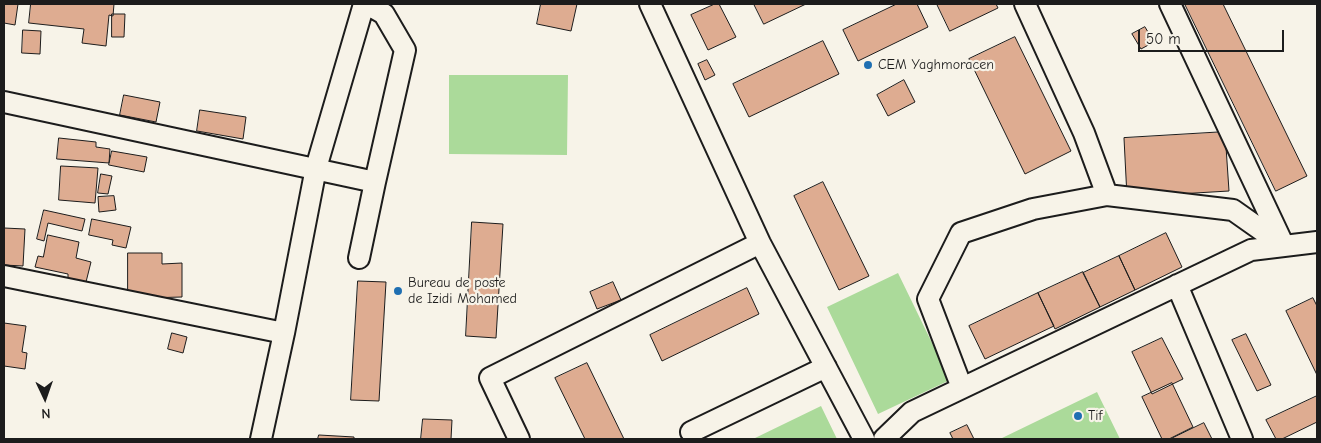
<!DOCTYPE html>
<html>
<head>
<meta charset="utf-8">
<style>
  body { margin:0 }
  #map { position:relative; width:1321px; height:443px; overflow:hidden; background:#f7f3e8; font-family:"Comic Neue",sans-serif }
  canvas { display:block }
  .frame { position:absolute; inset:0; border:5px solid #1c1c1c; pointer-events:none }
  .north { position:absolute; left:20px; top:373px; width:50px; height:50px; -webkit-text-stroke:4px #f7f3e8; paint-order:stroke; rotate:177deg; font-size:14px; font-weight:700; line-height:20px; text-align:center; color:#1c1c1c }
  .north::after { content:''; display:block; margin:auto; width:18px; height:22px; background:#1c1c1c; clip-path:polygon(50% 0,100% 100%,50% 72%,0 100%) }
  .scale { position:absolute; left:1138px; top:30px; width:146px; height:22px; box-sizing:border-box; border:2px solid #1c1c1c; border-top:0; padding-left:6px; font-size:15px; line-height:18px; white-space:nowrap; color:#1c1c1c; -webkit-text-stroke:4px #f7f3e8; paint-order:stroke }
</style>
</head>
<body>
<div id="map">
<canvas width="1321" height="443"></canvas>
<div class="frame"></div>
<div class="north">N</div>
<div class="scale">50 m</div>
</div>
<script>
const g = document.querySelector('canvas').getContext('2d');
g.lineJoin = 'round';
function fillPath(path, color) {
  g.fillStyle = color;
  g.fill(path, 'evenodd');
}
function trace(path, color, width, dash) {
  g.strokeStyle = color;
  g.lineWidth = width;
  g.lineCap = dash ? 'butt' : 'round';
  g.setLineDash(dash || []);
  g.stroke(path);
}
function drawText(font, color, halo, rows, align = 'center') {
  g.font = font + ' "Comic Neue",sans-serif';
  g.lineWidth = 4.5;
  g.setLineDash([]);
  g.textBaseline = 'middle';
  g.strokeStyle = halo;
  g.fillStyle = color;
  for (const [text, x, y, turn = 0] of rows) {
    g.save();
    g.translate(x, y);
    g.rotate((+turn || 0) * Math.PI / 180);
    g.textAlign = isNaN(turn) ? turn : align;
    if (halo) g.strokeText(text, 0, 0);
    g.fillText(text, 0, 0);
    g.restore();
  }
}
const green = new Path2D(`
  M449,75H568L567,155L449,154Z
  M898,273L950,380L878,414L827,307Z
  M1097,392L1120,439H1000Z
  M821,406L837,439H753Z`);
const building = new Path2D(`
  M4,4H18L15,25L4,23Z
  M31,4H114L113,16L109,15L106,46L82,43L84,29L29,23Z
  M541,4H577L571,31L537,24Z
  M715,4H719L736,37L708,50L691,15Z
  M754,4H806L764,24Z
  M897,4H917L928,27L858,61L843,30Z
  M937,4H996L998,8L950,31Z
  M1185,4H1223L1307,176L1276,191Z
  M112,14H125L124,37H112Z
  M1145,27L1154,42L1141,49L1132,34Z
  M23,30L41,31L40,54L22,53Z
  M1015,37L1071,151L1025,174L969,59Z
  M823,41L839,74L749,117L733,84Z
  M707,60L715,75L705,80L698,64Z
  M904,80L915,102L888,116L877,95Z
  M124,95L160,102L156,122L120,115Z
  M200,110L246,117L243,139L197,131Z
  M1225,132L1229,191L1127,197L1124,138Z
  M59,138L96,142V147L110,149L109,163L57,159Z
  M112,151L147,157L144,172L109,165Z
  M61,166L98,168L95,203L59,200Z
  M101,174L112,176L108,194L98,193Z
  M823,182L869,276L839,290L794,196Z
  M114,196L116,210L99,212L98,197Z
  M44,210L85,219L82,231L48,223L44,241L37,239Z
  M92,219L131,227L126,248L112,245L113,240L89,235Z
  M472,222L503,224L496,338L466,336Z
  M4,228L25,229L23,266L4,265Z
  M1166,233L1182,267L1135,290L1119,256Z
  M48,235L79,242L76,258L91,262L86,282L68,278V274L35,267L38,256L43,257Z
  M128,253H162V264L182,263V297L145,298L128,301Z
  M1119,256L1135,290L1100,307L1083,273Z
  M1083,272L1100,307L1055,329L1038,293Z
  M358,281L386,282L379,401L351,400Z
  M613,282L621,300L597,309L590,292Z
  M747,288L759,314L662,361L650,335Z
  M1038,293L1054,326L985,359L969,326Z
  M1313,298L1317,306V375L1286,311Z
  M4,323L26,326L22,352L27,353L25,369L4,366Z
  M172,333L187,337L183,353L168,349Z
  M1246,334L1271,385L1257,391L1232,340Z
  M1162,338L1183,379L1152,394L1132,352Z
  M587,363L624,439H585L555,378Z
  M1172,383L1193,427L1169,439H1162L1142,397Z
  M1317,396V422L1282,439H1276L1266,420Z
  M423,419L452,420L451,439H421Z
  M1204,423L1212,439H1174L1173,438Z
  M967,425L974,439H953L950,433Z
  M319,435L354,437V439H318Z`);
const minor = new Path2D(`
  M650,4L760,243L864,439
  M1025,4L1084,133L1107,195
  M4,102L375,182L405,50L384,14L367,4
  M359,258L375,182
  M4,276L284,333
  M1177,285L1242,439
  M962,388L928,299L961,233L1033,209L1107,195L1233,210L1284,246L1170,4
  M691,432L826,367
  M261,439L284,333L316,168L364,4
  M519,439L490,378L760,243
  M884,439L912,412L1251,250L1317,242`);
const markers = [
  [868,65,5,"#1f6fb2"],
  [398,291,5,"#1f6fb2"],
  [1078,416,5,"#1f6fb2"]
];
const poiNames = [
  ["CEM Yaghmoracen",878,65],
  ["Bureau de poste",408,283],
  ["de Izidi Mohamed",408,299],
  ["Tif",1088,416]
];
fillPath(green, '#abda9a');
fillPath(building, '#deac91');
trace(building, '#1c1c1c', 1);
trace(minor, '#1c1c1c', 24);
trace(minor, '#f7f3e8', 20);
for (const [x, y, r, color] of markers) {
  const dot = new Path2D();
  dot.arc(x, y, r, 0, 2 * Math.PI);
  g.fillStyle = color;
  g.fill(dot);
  trace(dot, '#f7f3e8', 2);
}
drawText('14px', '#1c1c1c', '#f7f3e8', poiNames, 'left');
</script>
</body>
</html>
